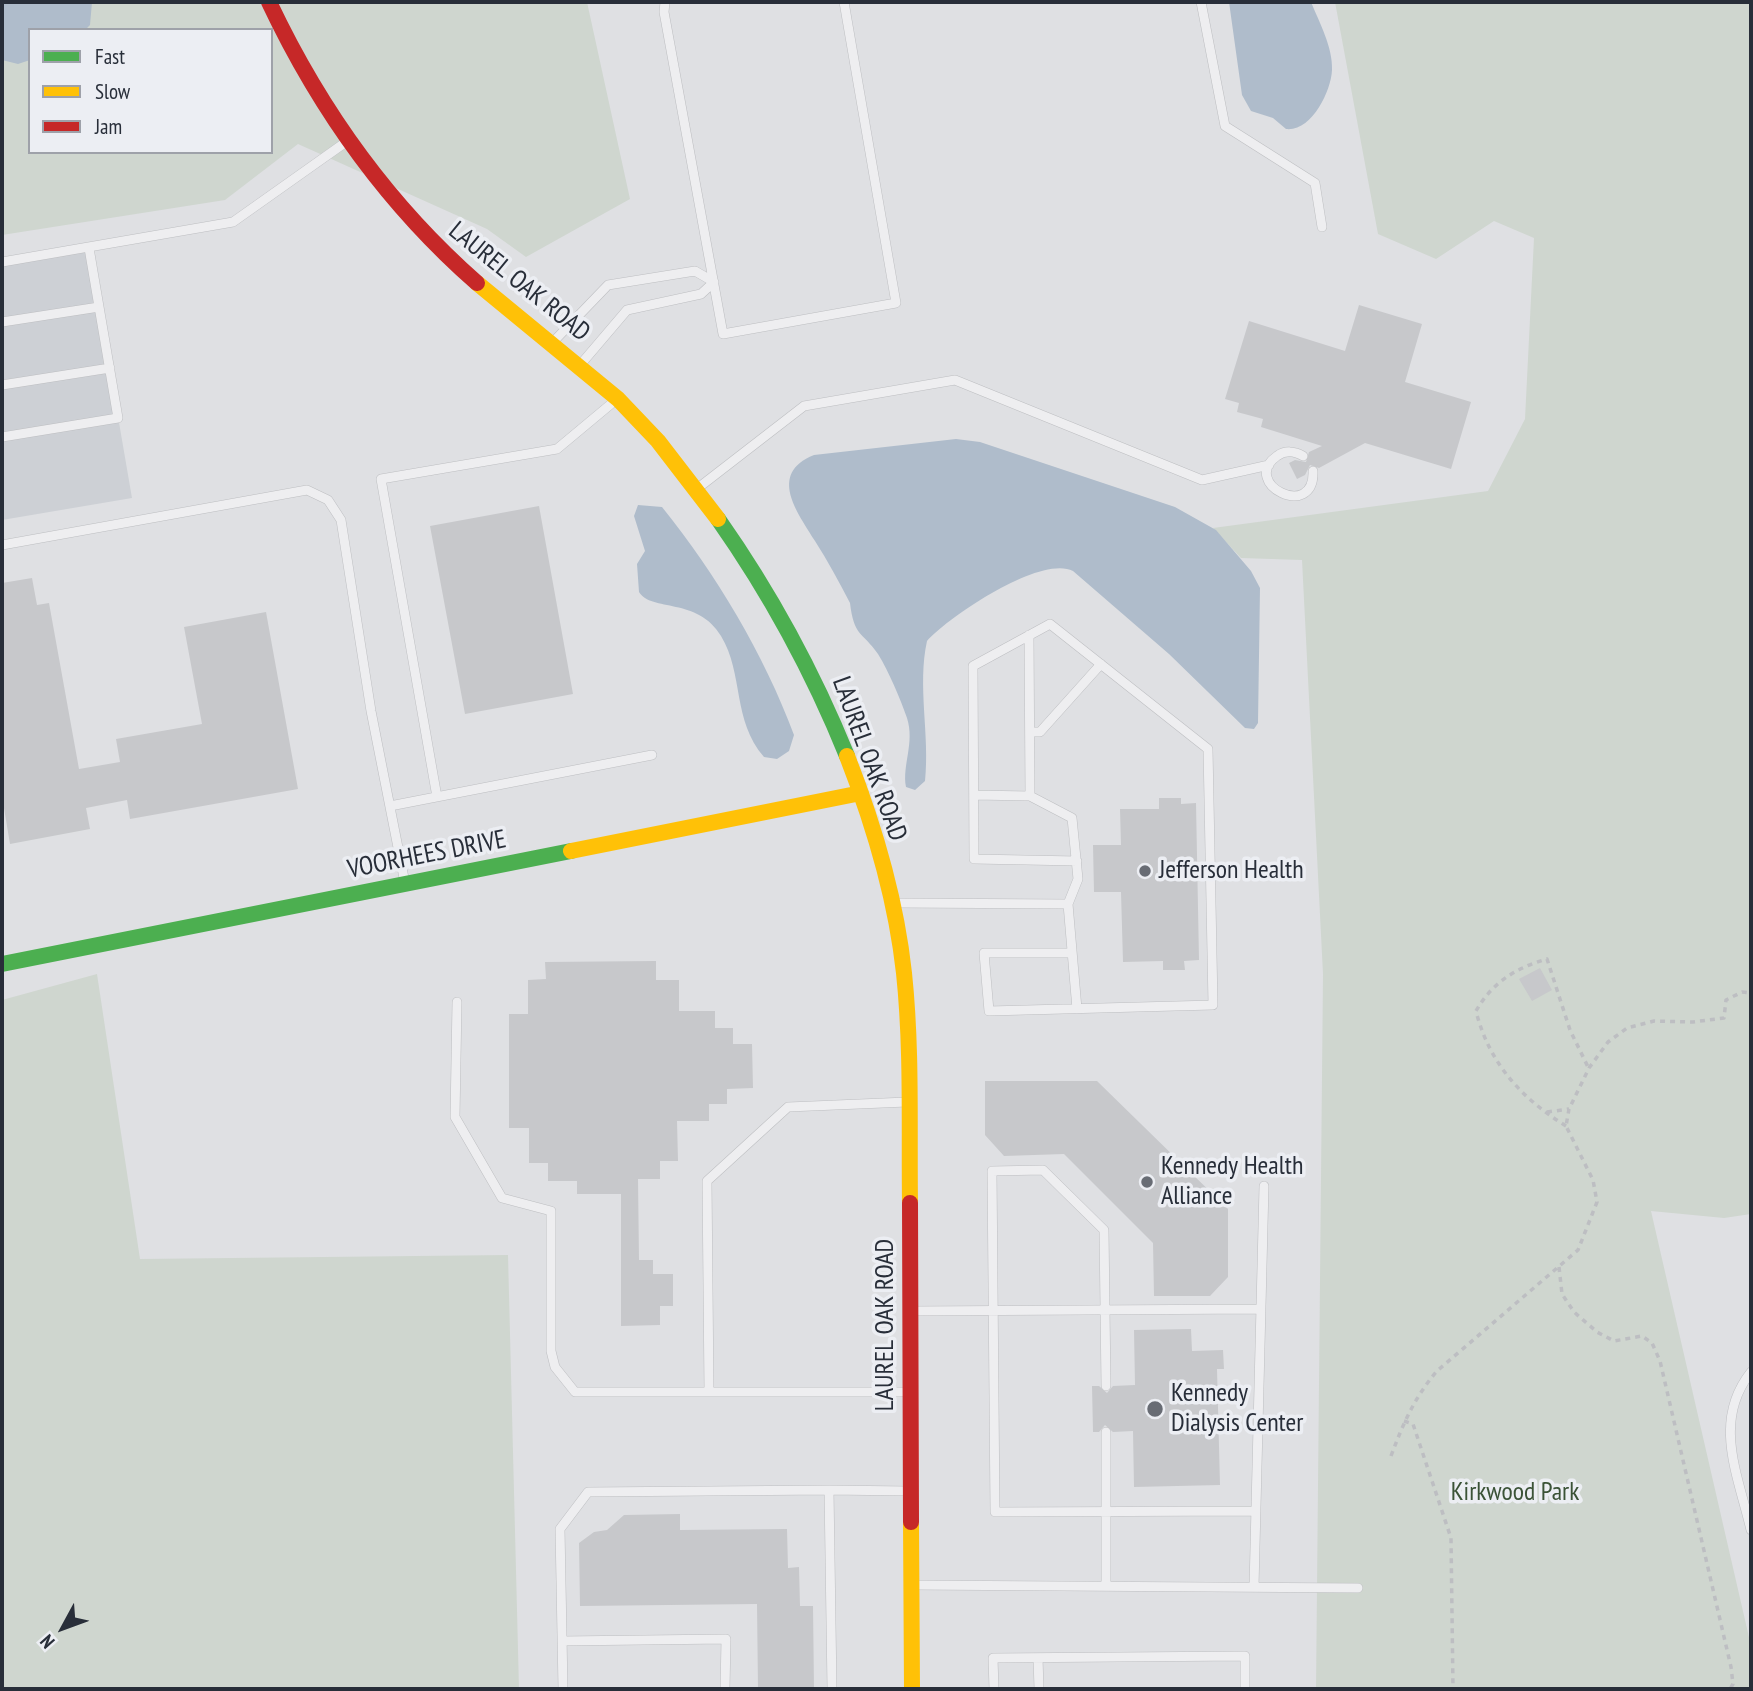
<!DOCTYPE html>
<html>
<head>
<meta charset="utf-8">
<style>
  body { margin:0 }
  #map { position:relative; width:1753px; height:1691px; overflow:hidden; background:#dfe0e3; font-family:"PT Sans Narrow",sans-serif }
  canvas { display:block }
  .frame { position:absolute; inset:0; border:4px solid #282e39; pointer-events:none }
  .legend { position:absolute; left:28px; top:28px; width:245px; height:126px; box-sizing:border-box; background:#eceef3; border:2px solid #9ea1a9; margin:0; padding:9px 12px; list-style:none; font-size:21px; color:#282e39 }
  .legend li { display:flex; align-items:center; gap:14px; height:35px }
  .legend b { width:35px; border:2px solid #9ea1a9 }
  .north { position:absolute; left:28px; top:1593px; width:70px; height:70px; -webkit-text-stroke:5px #eceef3; paint-order:stroke; rotate:229deg; font-size:19px; font-weight:700; line-height:28px; text-align:center; color:#282e39 }
  .north::after { content:''; display:block; margin:auto; width:24px; height:32px; background:#282e39; clip-path:polygon(50% 0,100% 100%,50% 72%,0 100%) }
</style>
</head>
<body>
<div id="map">
<canvas width="1753" height="1691"></canvas>
<div class="frame"></div>
<ul class="legend">
<li><b style="height:9px;background:#4caf50"></b>Fast</li>
<li><b style="height:9px;background:#ffc107"></b>Slow</li>
<li><b style="height:9px;background:#c62828"></b>Jam</li>
</ul>
<div class="north">N</div>
</div>
<script>
const g = document.querySelector('canvas').getContext('2d');
g.lineJoin = 'round';
function fillPath(path, color) {
  g.fillStyle = color;
  g.fill(path, 'evenodd');
}
function trace(path, color, width, dash) {
  g.strokeStyle = color;
  g.lineWidth = width;
  g.lineCap = dash ? 'butt' : 'round';
  g.setLineDash(dash || []);
  g.stroke(path);
}
function drawText(font, color, halo, rows, align = 'center') {
  g.font = font + ' "PT Sans Narrow",sans-serif';
  g.lineWidth = 7;
  g.setLineDash([]);
  g.textBaseline = 'middle';
  g.strokeStyle = halo;
  g.fillStyle = color;
  for (const [text, x, y, turn = 0] of rows) {
    g.save();
    g.translate(x, y);
    g.rotate((+turn || 0) * Math.PI / 180);
    g.textAlign = isNaN(turn) ? turn : align;
    if (halo) g.strokeText(text, 0, 0);
    g.fillText(text, 0, 0);
    g.restore();
  }
}
const built = new Path2D(`
  M89,248L132,498L2,520V262Z`);
const green = new Path2D(`
  M2,2H587L630,199L526,257L487,229L298,144L225,200L2,235ZM30,30H271V152H30Z
  M1335,2H1751V1214L1724,1218L1651,1211L1751,1646V1689H1316L1323,974L1302,560L1241,558L1213,528L1488,491L1525,419L1534,238L1494,221L1436,259L1378,234Z
  M97,974L140,1259L508,1255L519,1689H2V1000Z`);
const water = new Path2D(`
  M2,2H92L90,25L85,30H30V60L18,64L2,60Z
  M1229,2H1311C1319,22 1333,47 1332,70C1331,92 1311,132 1286,129L1273,118L1251,111L1242,95Z
  M956,439L980,442L1175,507L1216,530L1251,571L1260,588L1258,723L1254,729L1245,728L1169,654L1073,571C1040,555 950,616 927,641C917,686 930,735 925,781L915,790L906,787C902,765 915,743 907,718C900,698 889,672 878,654C862,631 854,637 850,603C839,582 828,561 815,541C798,513 767,474 814,455Z
  M638,505L662,507C716,574 764,654 794,735L789,751L777,759L764,757C732,720 744,674 721,636C698,597 651,612 639,592L637,564L645,551L634,516Z`);
const building = new Path2D(`
  M1359,305L1422,324L1405,382L1471,402L1451,469L1365,443L1319,468L1310,465L1305,475L1297,479L1289,463L1295,460L1306,462L1309,452L1322,446L1261,427L1263,419L1237,412L1239,403L1225,399L1249,321L1345,351Z
  M539,506L573,694L465,714L430,526Z
  M32,578L37,605L49,603L79,769L120,762L116,739L202,724L184,627L266,612L298,789L130,819L127,800L86,808L90,829L10,844L2,796V583Z
  M1159,798H1181V804L1196,803L1199,960L1184,961L1185,970H1163V961L1123,962L1121,892H1094L1093,845H1121L1120,809H1159Z
  M656,961V980H679V1011H715V1028H733V1044H752L753,1088L727,1089V1104H709V1121H677L678,1161H660V1179H638L639,1260H653V1274H673V1306H660V1325L621,1326V1194H577V1181H548V1163H529V1128H509V1014H528V980L546,979L545,962Z
  M1540,968L1552,990L1532,1001L1519,979Z
  M985,1081H1097L1228,1209V1277L1210,1296H1154L1153,1243L1064,1154L1004,1156L985,1135Z
  M1191,1329L1192,1351L1223,1350L1224,1369H1217L1220,1485L1134,1487L1133,1431L1113,1432L1105,1425L1099,1432H1093L1092,1386H1099L1107,1393L1113,1386L1135,1385L1134,1330Z
  M680,1514V1530L787,1529L788,1568L799,1567L800,1606H813L814,1689H758L757,1604L580,1606L579,1543L594,1532L607,1530L624,1515Z`);
const path = new Path2D(`
  M1547,1112L1569,1109
  M1566,1126C1521,1098 1489,1063 1476,1011C1492,983 1515,968 1547,959L1570,1030L1588,1067
  M1559,1267L1562,1294L1574,1312L1597,1332L1614,1341L1642,1336L1652,1343L1660,1361L1731,1667L1733,1684L1730,1689
  M1404,1421L1413,1424L1451,1538L1453,1689
  M1391,1456C1403,1424 1414,1398 1437,1371L1578,1250L1597,1202L1593,1180L1566,1126L1569,1109L1589,1068L1608,1042L1627,1028L1654,1021L1693,1022L1724,1018L1726,1000L1742,992L1751,993`);
const lane = new Path2D(`
  M665,2L664,12L723,334L896,303L844,2
  M1201,2L1225,126L1315,183L1322,227
  M2,262L233,222L346,142
  M2,322L99,307
  M554,341L608,285L695,271L714,282L701,294L627,310L581,364
  M2,385L110,368
  M2,437L118,418L89,248
  M1303,456C1295,451 1285,450 1277,456C1239,483 1315,522 1313,471
  M698,488L804,406L955,380L1202,480L1269,465
  M2,545L307,490L328,500L341,520L371,711L405,883
  M1029,635L1030,796L1072,818L1078,879L1068,904L1077,1009
  M1030,732H1040L1101,664
  M974,795L1030,796
  M437,797L381,479L557,449L617,399
  M390,806L652,755
  M895,903L1068,904
  M1072,953H984L989,1011L1213,1005L1208,749L1050,624L973,666L974,859L1077,861
  M457,1002L455,1117L502,1198L551,1211V1351L555,1367L575,1392H909
  M913,1311L1261,1309
  M1751,1372C1712,1421 1738,1475 1751,1530
  M1106,1386L1104,1230L1043,1170L992,1171L995,1512L1256,1511
  M709,1392L707,1181L788,1107L907,1102
  M1106,1432V1586
  M829,1490L908,1491
  M912,1585L1358,1588
  M1254,1587L1264,1186
  M562,1641L726,1639L725,1689
  M1038,1658L1039,1689
  M563,1689L560,1529L588,1492L829,1490L832,1689
  M994,1689L993,1658L1245,1656V1689`);
const fast = new Path2D(`
  M718,519C770,593 813,672 847,756
  M2,964L571,851`);
const slow = new Path2D(`
  M477,283L618,399L658,441L718,519
  M847,756C874,825 896,899 904,973C912,1049 909,1127 910,1203
  M571,851L861,793
  M911,1522L912,1689`);
const jam = new Path2D(`
  M269,2C320,110 387,204 477,283
  M910,1203L911,1522`);
const markers = [
  [1145,871,7,"#686c74"],
  [1147,1182,7,"#686c74"],
  [1155,1409,9,"#686c74"]
];
const streetNames = [
  ["LAUREL OAK ROAD",519,282,39],
  ["LAUREL OAK ROAD",869,759,70],
  ["VOORHEES DRIVE",427,855,-11],
  ["LAUREL OAK ROAD",886,1325,-90]
];
const poiNames = [
  ["Jefferson Health",1159,871],
  ["Kennedy Health",1161,1167],
  ["Alliance",1161,1197],
  ["Kennedy",1171,1394],
  ["Dialysis Center",1171,1424]
];
const parkNames = [
  ["Kirkwood Park",1515,1493]
];
fillPath(built, '#cdd0d5');
fillPath(green, '#cfd6cf');
fillPath(water, '#afbccb');
fillPath(building, '#c7c8cb');
trace(lane, '#bdbec1', 10);
trace(path, '#bdbec2', 3.5, [5, 5]);
trace(lane, '#eeeef0', 9);
trace(fast, '#4caf50', 16);
trace(slow, '#ffc107', 16);
trace(jam, '#c62828', 16);
for (const [x, y, r, color] of markers) {
  const dot = new Path2D();
  dot.arc(x, y, r, 0, 2 * Math.PI);
  g.fillStyle = color;
  g.fill(dot);
  trace(dot, '#eceef3', 2.5);
}
drawText('26px', '#282e39', '#eceef3', streetNames);
drawText('26px', '#282e39', '#eceef3', poiNames, 'left');
drawText('26px', '#3b5337', '#eceef3', parkNames);
</script>
</body>
</html>
